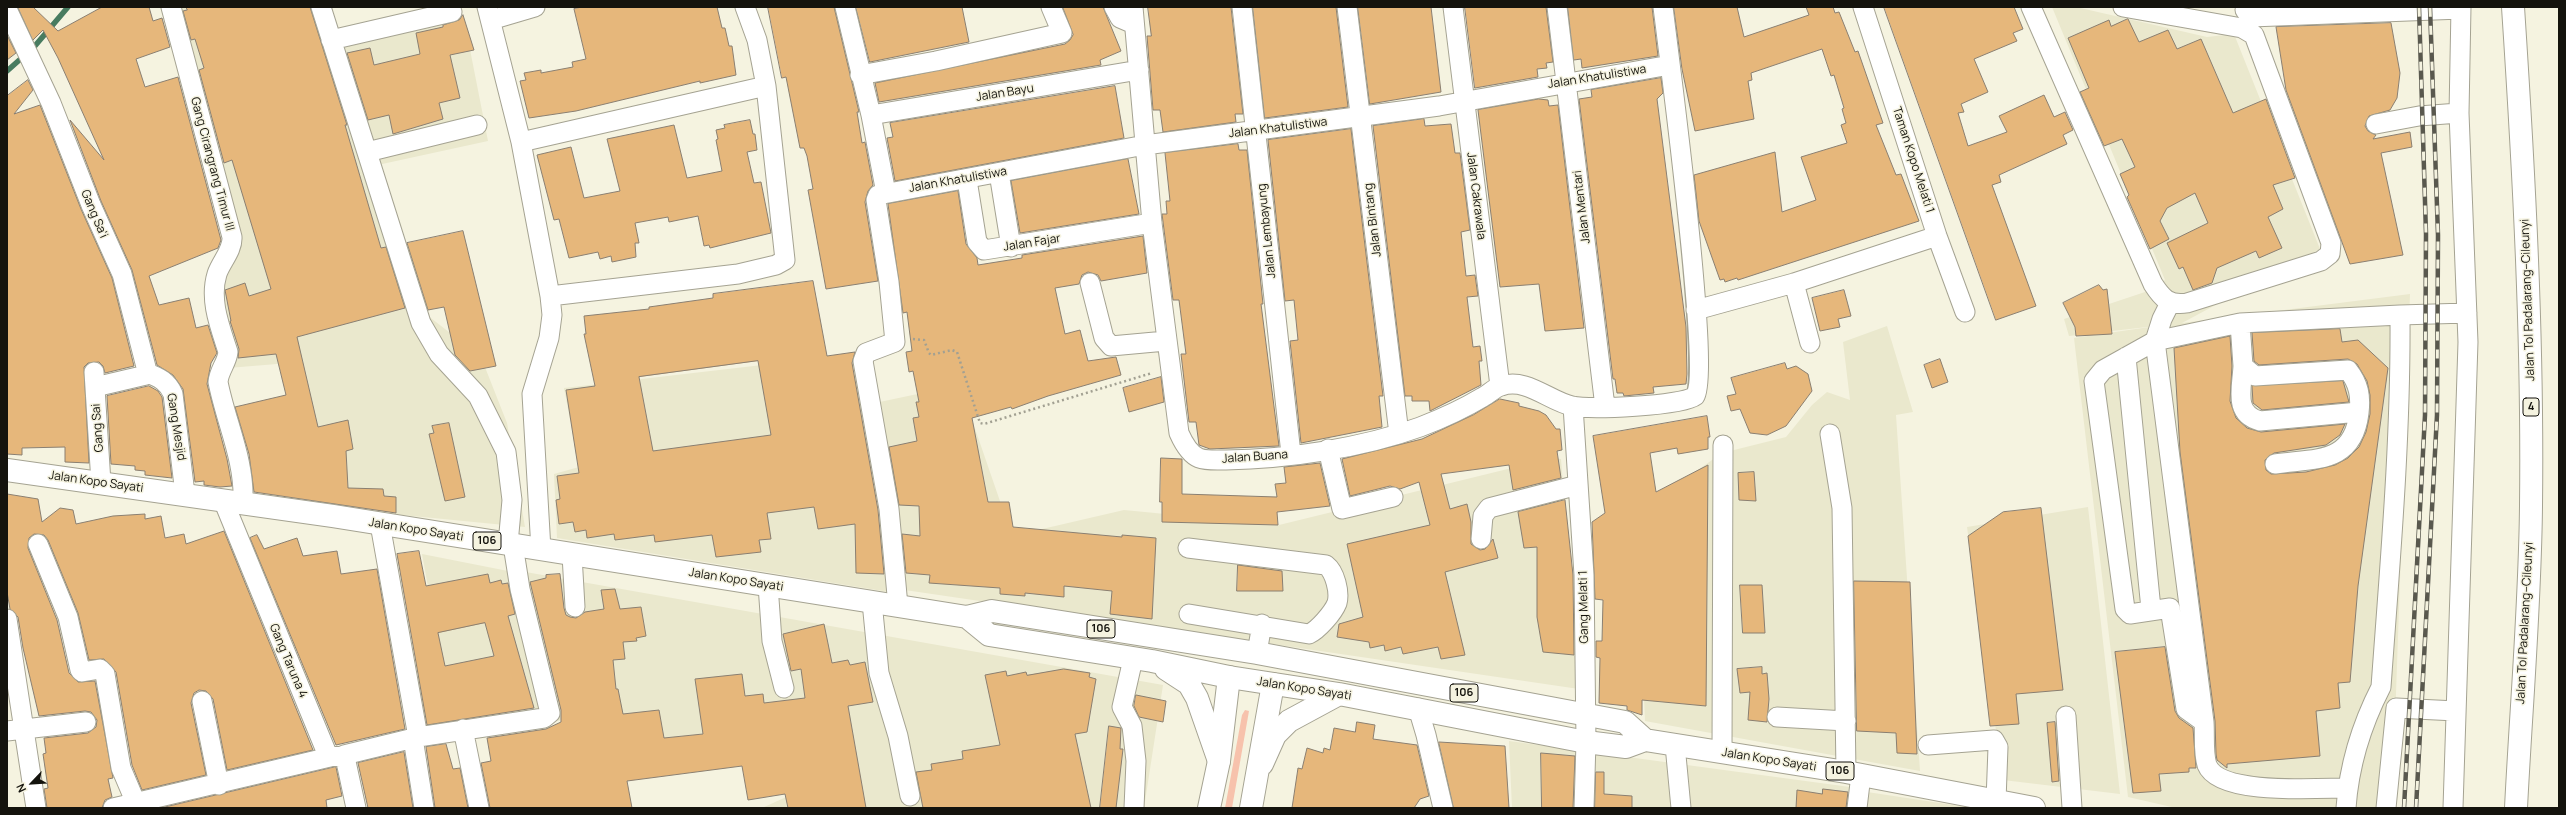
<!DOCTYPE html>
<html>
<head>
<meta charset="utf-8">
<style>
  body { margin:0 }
  #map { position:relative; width:2566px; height:815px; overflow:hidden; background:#f5f3e0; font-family:Manrope,sans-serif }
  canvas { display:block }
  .frame { position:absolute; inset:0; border:8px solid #14130d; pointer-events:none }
  .north { position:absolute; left:12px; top:763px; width:40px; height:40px; -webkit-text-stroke:3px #f5f3e0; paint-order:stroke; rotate:245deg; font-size:11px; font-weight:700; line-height:16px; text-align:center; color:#14130d }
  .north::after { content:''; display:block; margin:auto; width:14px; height:18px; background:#14130d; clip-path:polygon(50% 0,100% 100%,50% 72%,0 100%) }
</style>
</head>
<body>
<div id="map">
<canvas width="2566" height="815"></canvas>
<div class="frame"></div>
<div class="north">N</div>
</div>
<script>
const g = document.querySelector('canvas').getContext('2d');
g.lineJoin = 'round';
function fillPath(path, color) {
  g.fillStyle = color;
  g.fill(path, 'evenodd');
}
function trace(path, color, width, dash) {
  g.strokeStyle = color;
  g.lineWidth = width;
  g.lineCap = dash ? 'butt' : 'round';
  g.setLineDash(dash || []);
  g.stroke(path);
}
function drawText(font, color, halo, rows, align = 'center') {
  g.font = font + ' Manrope,sans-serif';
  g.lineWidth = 3;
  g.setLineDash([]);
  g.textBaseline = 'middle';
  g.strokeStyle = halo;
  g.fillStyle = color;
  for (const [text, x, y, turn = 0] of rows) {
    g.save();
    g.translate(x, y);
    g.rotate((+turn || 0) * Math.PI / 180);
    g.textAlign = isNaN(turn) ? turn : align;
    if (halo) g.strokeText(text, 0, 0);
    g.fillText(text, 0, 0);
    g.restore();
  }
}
const built = new Path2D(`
  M168,7H331L341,48L464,19L488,141L373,166L418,308L481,357L507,423L525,527L320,507L309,417L289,363L228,368L212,280L231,235Z
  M2052,7H2076L2207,37L2234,34L2320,249L2182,323L2410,294L2392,808H2176L2128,797L2074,338L2156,326L2069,336L2064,319L2145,292L2165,280Z
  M1887,326L1913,412L1896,415L1920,771L1645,721L1635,499L1675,486L1722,453L1786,437L1812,405L1827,392L1850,400L1843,342Z
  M857,354L889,592L557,538L554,474L579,467L564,388Z
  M960,385L1012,536L1124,510L1279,525L1524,465L1522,457L1561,459L1579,689L898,589L875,403Z
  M2088,507L2120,794L2003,780L1967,527Z
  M422,554L508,571L546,711L421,734L406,678L444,674Z
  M520,571L1163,685L1144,808H762L828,778L773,725L627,743L621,715L555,721Z
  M1509,741L1850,787L1852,808H1512Z
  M1854,790L1973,808H1855Z`);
const green = new Path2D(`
  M1245,710L1249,711L1232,808H1225L1242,715Z`);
const stream = new Path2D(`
  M7,71L34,47L68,7`);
const building = new Path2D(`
  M18,7H33L58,31L102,7H149L153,21L162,18L170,47L136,59L145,87L178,77L221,240L218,248L149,276L159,305L189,298L196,328L208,325L217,353L211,363L207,384L227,459L232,486L220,487L204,485V481L195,482L183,389L173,375L157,365L132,270L101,201L70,120L104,160L58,58L43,30L33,40Z
  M186,7H310L347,125H345L381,248L386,247L405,308L297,337L318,427L348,420L353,449L346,451L348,488L383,489L384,496L396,497V513L254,492L249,454L235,407L286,395L276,354L238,358L239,349L230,321H231L225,290L245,283L249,296L271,289L232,160L224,163L199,70L204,68L195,39L191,40L183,11L187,10Z
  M582,7H717L722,28H725L729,46H732L736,75L700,83V81L576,111L529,118L520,81L526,80L524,73L541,70V73L573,67L572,62L586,59L574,9Z
  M768,7H834L859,112H857L862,143L865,142L873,185L868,191L865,202L878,281L826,289L808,190L813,189L807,156L804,148H800L786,77L782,78Z
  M856,7H962L969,42L870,62Z
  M1063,7H1103L1121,51L1100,60L1101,65L879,102L875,83L1065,44L1070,40L1073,35Z
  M1148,7H1231L1243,114H1235L1236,122L1163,132L1160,110H1153L1147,36H1151Z
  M1253,7H1336L1348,107L1265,118Z
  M1358,7H1431L1441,92L1370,104Z
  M1465,7H1546L1553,62L1546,63L1547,68L1537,69L1538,77L1475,88Z
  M1568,7H1652L1658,56L1582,68L1581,59L1574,60Z
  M1674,7H1737L1744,37L1809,15L1806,7H1833L1835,13L1839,12L1855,52L1858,51L1883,123L1876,125L1896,175L1901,174L1919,221L1738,280L1737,278L1725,282L1724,279L1720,280L1699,221L1694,175L1775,152L1782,212L1816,200L1801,157L1847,143L1841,125L1846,123L1842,109L1844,108L1834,75L1831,76L1822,49L1751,73L1752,80L1748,81L1754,119L1695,131L1682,69Z
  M1884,7H2014L2023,29L2013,33L2017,41L1974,59L1988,92L1961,104L1964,112L1958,113L1968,146L2007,132L1999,116L2044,95L2054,117L2065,112L2073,130L2063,135L2067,144L1999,175L2001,182L1992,185L2036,306L1996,320Z
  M463,15L474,50L450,55L460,98L439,103L443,119L393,134L389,115L368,120L347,53L370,48L374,65L420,54L416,33L443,27V25L459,20Z
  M2128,19L2139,42L2168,30L2177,49L2201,39L2233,113L2266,99L2295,178L2273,185L2283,209L2268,217L2282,248L2259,258L2256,251L2217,268L2212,283L2193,290L2183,267L2179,269L2167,243L2208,223L2195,193L2167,208L2160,221L2169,239L2150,249L2127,197L2129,195L2120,174L2135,167L2122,139L2104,146L2080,92L2089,88L2068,38L2109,20L2111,26Z
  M2391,23L2400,73L2397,98L2390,110L2369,116L2365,126L2368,131L2376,135L2373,139L2410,132L2412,147L2381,153L2403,255L2350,264L2286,90L2276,27Z
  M7,35L16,53L7,60Z
  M1661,78L1663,93L1657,99L1686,327L1687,374L1686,384L1653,387L1654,393L1624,396L1623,393H1617L1615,379H1613L1579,99L1592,97L1591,90Z
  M28,80L33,90L14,114L40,105L81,209L112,278L134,366L105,373L103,366L99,362L88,363L84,367L89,463L65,462V447L22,448V455L7,454V96Z
  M1115,86L1124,138L895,181L887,138L893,137L890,123Z
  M1539,99L1548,100L1549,106L1558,105L1584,328L1545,331L1539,284L1500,287L1478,110Z
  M1424,119L1425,126L1451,124L1455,153H1460L1470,230L1461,232L1466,276L1475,275L1478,296L1467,297L1473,347L1480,346L1482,361H1479L1481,385L1430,411L1429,401H1412V396H1405L1373,126Z
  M750,120L753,134H755L757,150L747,152L754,183L761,182L771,233L710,248L709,245L704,246L698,216L669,222L668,217L635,223L639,243H635L636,257L612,262L611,256L600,259L598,252L569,258L559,219L554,220L537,155L571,147L584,198L620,191L607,139L674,125L687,178L722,171L716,140L718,139L716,130L725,128L724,125Z
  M1351,129L1383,396H1379L1382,427L1301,443L1290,341L1298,340L1294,300L1285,301L1268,140Z
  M1238,144L1239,150H1247L1263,304H1261L1279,446L1210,449L1199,445L1196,422H1189L1181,354H1186L1179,300H1173L1162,214H1167L1166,201H1170L1165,153Z
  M1128,159L1139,214L1020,233L1011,181Z
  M958,191L966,244L977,258L978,265L1022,258V255L1143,236L1147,273L1101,281L1098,275L1088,272L1082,275L1079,284L1055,288L1065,334L1080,330L1088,361L1116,357L1121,375L1048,396L1012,409L1011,407L972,418L988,502H1009L1013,527L1122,537V535L1156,538L1152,619L1110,614L1112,591L1064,586V597L1025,593V596L1000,594V588L929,583L930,575L906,573L902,534L920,536L919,506L899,505L889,447L917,441L913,418L919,417L916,402H919L913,371L909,372L906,352L912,351L907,312L903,313L888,204Z
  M463,231L496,366L470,371L455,355L444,307L428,310L407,243Z
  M813,281L827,356L855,352L852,363L878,510L884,574L856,573L855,524L818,529L814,507L767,513L771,539L759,540L761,552L716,557L712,535L655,542L654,535L615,540L614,534L587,538L586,530L575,532L573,522L559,524L556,500L560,499L557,476L579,473L566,390L595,386L584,334H586L584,316L649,309V307L713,298V294ZM758,361L771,435L653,451L639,377Z
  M2099,285L2103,290L2107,289L2112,334L2076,336L2075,327L2063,303Z
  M1844,290L1851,316L1838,319L1840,327L1820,331L1812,298Z
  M2340,329L2342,342L2358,340L2388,368L2358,586L2350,682L2338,683L2340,708L2316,711L2320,756L2227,764V768L2217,760L2216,754L2215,721L2180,452L2174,348L2230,336L2232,366L2230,401L2236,418L2247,428L2261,432L2345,424L2340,435L2326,445L2274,453L2265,460L2266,470L2271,474L2306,472L2335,465L2348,458L2359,447L2366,432L2370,414V395L2367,381L2357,364L2348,359L2259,365L2254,361L2252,333Z
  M1940,359L1948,382L1932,388L1924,365Z
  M1785,363L1787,369L1796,366L1808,374L1812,391L1786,426L1767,435L1750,433L1740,409L1731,411L1727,396L1736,394L1731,378Z
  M1161,377L1164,402L1129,412L1123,388Z
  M2343,381L2349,402L2262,410L2253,403L2252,386Z
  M149,386L158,391L162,397L172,478L145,475V471L135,470V466L111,464L107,396Z
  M1500,399L1519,403V406L1539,411L1546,415L1556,429H1560L1562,450L1557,451L1561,478L1513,490L1509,465L1441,474L1450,509L1467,504L1471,522V544L1480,550L1485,549L1493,539L1498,558L1445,572L1465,655L1441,659L1438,647L1403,654L1401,647L1385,651L1384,645L1370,648L1369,642L1337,637L1339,624L1363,617L1347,544L1430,525L1419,482L1400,489L1390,486L1350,496L1342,459L1422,439L1473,415Z
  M1707,416L1710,437H1708V449L1678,454L1677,448L1650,453L1656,492L1708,465L1706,706L1642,700V715L1627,710V706L1599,703L1600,658L1596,657V641H1602L1603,600L1595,599L1592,522L1605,513L1593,436Z
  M449,423L465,497L445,501L429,434L434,433L432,426Z
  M1161,458L1182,459V494L1277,497L1275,484L1286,483L1284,467L1320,463L1330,506L1277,512L1278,525L1162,522V502H1160Z
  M1754,472L1756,501L1739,500L1738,473Z
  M7,494L38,499L42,522L60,508L73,510L76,524L113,516L145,514V519L161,516L165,538L184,534L186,544L224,531L313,750L227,770L213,699L206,691L199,690L194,693L191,703L206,775L142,790L132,765L116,672L104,659L89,660L78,613L48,540L44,535L34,534L29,538L28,548L57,620L69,673L78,682L95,681L113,778L108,779L112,797L105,800L102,808H47L44,789L48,788L43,754L46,753L44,738L88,733L96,727L97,720L91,712L85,711L39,716L23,648L18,617L10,609L7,592Z
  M1565,500L1573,575L1574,655L1543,652L1537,617V547L1524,548L1518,512Z
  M2041,508L2063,690L2016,694L2019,724L1990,726L1968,536L2003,512Z
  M257,535L264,549L297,538L303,556L337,551L341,574L377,569L405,729L336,745L250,538Z
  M419,551L426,586L488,574L490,583L501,580L502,584L508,583L515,614L508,616L534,708L427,725L397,554ZM485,623L494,656L445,666L438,633Z
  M1238,565L1282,571L1283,591H1237Z
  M560,574L564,608L566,615L570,617L576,618L585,612L604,609L601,590L615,589L620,609L641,607L646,636L636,638L637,641L623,642L625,659L613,660L616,689H618L623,714L659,710L664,738L703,734L695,679L742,674L745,696L763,694L764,703L805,698L801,669L791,671L783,634L824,624L832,663L848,660L850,665L865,662L873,702L848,706L866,808H788L785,794L748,800L742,766L627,781L632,808H490L481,763L491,761L487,738L546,729L561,722V710L530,582L546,578V575Z
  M1854,581L1910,582L1917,754L1897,753L1896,733L1857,731Z
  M1740,585H1762L1765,633H1743Z
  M2165,647L2175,711L2179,718L2193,728L2196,768H2189V772L2159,774L2161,791L2133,793L2115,652Z
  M1762,667V674L1767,673L1769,699L1767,722L1748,720L1750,692L1740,693L1737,669Z
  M1064,669L1090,673L1089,677L1096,679L1087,732L1075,734L1091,808H923L916,772L932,770L931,764L963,759L962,751L1000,745L985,675L1006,671L1007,676L1026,672L1027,675Z
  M1136,695L1166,701L1163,722L1139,717L1134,706Z
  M1357,722L1375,725L1373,739L1417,745L1429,796L1420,799L1414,808H1292L1298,768L1302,769L1307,748L1323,753L1324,748L1330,750L1334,728L1355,732Z
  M2055,722L2059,781L2052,782L2047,723Z
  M1109,726L1121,728L1120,749H1123L1116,808H1100Z
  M1439,742L1505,746L1509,808H1454Z
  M446,744L453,769L460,768L468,808H435L426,747Z
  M404,752L413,808H368L358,763Z
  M1541,753L1575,756L1573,808H1542Z
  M336,767L342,796L326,800L327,808H161Z
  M1596,772H1604V794L1632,796V808H1595Z
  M1823,789L1848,792L1846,808H1796L1797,790L1822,794Z`);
const path = new Path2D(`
  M913,339L924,340L929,353L931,355L952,350L957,352L980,423L984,424L1152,373`);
const minor = new Path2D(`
  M171,7L232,237C233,250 221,262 217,274C209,300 220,327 228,352C227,363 219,370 218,382C226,423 245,460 243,503
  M321,7L421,323L439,354L478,396L506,452L512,500L508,544
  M487,7L521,142L550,296L552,315L549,338L532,394L541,550
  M845,7L871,115L886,193
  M1114,7L1120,18L1134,24
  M1133,7L1152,223L1179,433C1183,442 1189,454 1199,458C1207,461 1218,460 1226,460C1288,459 1362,448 1420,427C1441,419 1463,409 1483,397C1489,394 1494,388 1501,386C1526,377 1549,401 1572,406C1590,410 1682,406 1695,396C1711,373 1669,56 1663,7
  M1242,7L1291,454
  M1347,7L1399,434
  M1453,7L1500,386
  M1557,7L1605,407
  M1863,7L1937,236L1965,312
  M2031,7L2153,284C2162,298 2169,306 2187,303L2321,261L2330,254L2331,243L2254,35L2242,28L2123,7
  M7,9L51,103L91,205L122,274L146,367V375L95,387
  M2245,10L2251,17L2461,9
  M491,20L535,7
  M331,40L452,12
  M860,75L936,61L1062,33L1051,7
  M871,115L1139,70
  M2376,124L2419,116L2459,113
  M521,142L766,86
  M367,152L477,125
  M999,173L1011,247
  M967,180L977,242L984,250L1152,223
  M1090,283L1104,338L1111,346L1166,341
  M1794,283L1810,343
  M550,296L738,274L776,265L785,260L766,86L757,40L745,7
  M2170,303L2162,319L2155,341L2103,370L2094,381L2125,609L2130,614L2170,608L2186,709L2204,722
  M1696,310L1794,283L1937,236
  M2400,315L2467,313
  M2240,323L2243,366L2255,376L2348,370C2359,384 2361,396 2359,413C2353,464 2316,458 2275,464
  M2126,357L2151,609
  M2243,366C2242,388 2233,414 2260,421L2359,412
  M94,372L101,483
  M147,373C159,377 168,382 173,394L185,494
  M1573,406L1584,575L1586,742L1584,808
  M1830,434L1842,508L1846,772
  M1328,449L1342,509L1393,497
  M223,500L328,756L345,757L356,808
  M1481,539L1483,516L1489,508L1578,485
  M38,544L68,617L80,670L82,672L100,669L105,674L121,768L138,808
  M1188,548L1326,565C1335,572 1340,592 1337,603C1333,613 1318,630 1309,634L1189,614
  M572,555L575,607
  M768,585L772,641L784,688
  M872,602L879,673L898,736L910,796
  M898,606L889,509L863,361L866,353L895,342L889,282L876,200L878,195L1145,145L1439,106L1670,65
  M7,619L36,808
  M1257,653L1262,624
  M1133,659L1122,707L1132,726L1136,761L1134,808
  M202,701L219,785
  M1418,708L1426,735L1443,808
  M2066,716L2072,808
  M1777,717L1846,721
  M463,729L479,808
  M7,731L86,722
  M418,737L544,718L550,713L520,589L513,545
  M413,738L424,808
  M1675,745L1681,808
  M1928,745L1994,740L1998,747L1996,801
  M1722,752L1723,445
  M344,755L418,737L380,524
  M113,808L330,757
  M1857,808L1861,775
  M2346,808C2349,766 2362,724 2381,687C2390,563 2401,439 2400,315L2240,323L2155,341L2204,722C2205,735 2203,753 2207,765C2219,796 2319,788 2347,788
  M2386,808L2396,708L2456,711
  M2453,808L2468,342L2459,113L2461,7`);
const major = new Path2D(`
  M7,470L333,516L967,617L992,611L1257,653L1625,722L1645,740
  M967,617L989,635L1152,661L1229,677L1339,694L1586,742L1626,747L1645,740L1846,772L2034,808
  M1166,669L1189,684L1197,698L1219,761
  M1262,764L1275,735L1289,721L1339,694`);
const highway = new Path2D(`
  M2513,7C2524,173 2533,340 2531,506C2530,607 2521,708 2516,808
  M1209,808L1219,761L1229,677
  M1251,808L1273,684`);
const rail = new Path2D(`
  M2404,808L2425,415L2426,234L2419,7
  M2416,808L2437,415L2438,235L2430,7`);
const shields = [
  [2531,407,16],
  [487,541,28],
  [1101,629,28],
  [1464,693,28],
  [1840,771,28]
];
const shieldNames = [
  ["4",2531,407],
  ["106",487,541],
  ["106",1101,629],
  ["106",1464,693],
  ["106",1840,771]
];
const streetNames = [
  ["Jalan Khatulistiwa",1597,77,-9],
  ["Jalan Bayu",1005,93,-9],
  ["Jalan Khatulistiwa",1278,128,-7],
  ["Taman Kopo Melati 1",1913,160,72],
  ["Gang Cirangrang Timur III",212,164,75],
  ["Jalan Khatulistiwa",958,180,-10],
  ["Jalan Cakrawala",1476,196,83],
  ["Jalan Mentari",1582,207,-97],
  ["Gang Sa'i",94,214,67],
  ["Jalan Bintang",1373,220,-97],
  ["Jalan Lembayung",1267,231,-96],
  ["Jalan Fajar",1032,243,-9],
  ["Jalan Tol Padalarang–Cileunyi",2528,300,-92],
  ["Gang Mesjid",176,427,81],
  ["Gang Sai",98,428,-94],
  ["Jalan Buana",1255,457,-4],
  ["Jalan Kopo Sayati",96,482,8],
  ["Jalan Kopo Sayati",416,530,9],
  ["Jalan Kopo Sayati",736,580,9],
  ["Gang Melati 1",1584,607,-91],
  ["Jalan Tol Padalarang–Cileunyi",2525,623,-87],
  ["Gang Taruna 4",288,661,67],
  ["Jalan Kopo Sayati",1304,689,9],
  ["Jalan Kopo Sayati",1769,760,9]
];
fillPath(built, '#eae8cd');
fillPath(green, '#f7c2ac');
trace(stream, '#487c60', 5.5);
fillPath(building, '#e6b77b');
trace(building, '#8a7f71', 1);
trace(minor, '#a5a392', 21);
trace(major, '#a5a392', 24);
trace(highway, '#a5a392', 24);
trace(path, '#a2a092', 2.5, [2, 3]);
trace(minor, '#fff', 19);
trace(major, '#fff', 22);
trace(highway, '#fff', 22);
trace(rail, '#59584e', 4.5);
trace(rail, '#f5f3e0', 3, [9]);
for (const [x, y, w] of shields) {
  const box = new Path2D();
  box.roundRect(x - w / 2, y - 9, w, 18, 3);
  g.fillStyle = '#f5f3e0';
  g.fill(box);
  trace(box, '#14130d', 1);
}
drawText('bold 11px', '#14130d', null, shieldNames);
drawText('12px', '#14130d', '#f5f3e0', streetNames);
</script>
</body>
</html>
